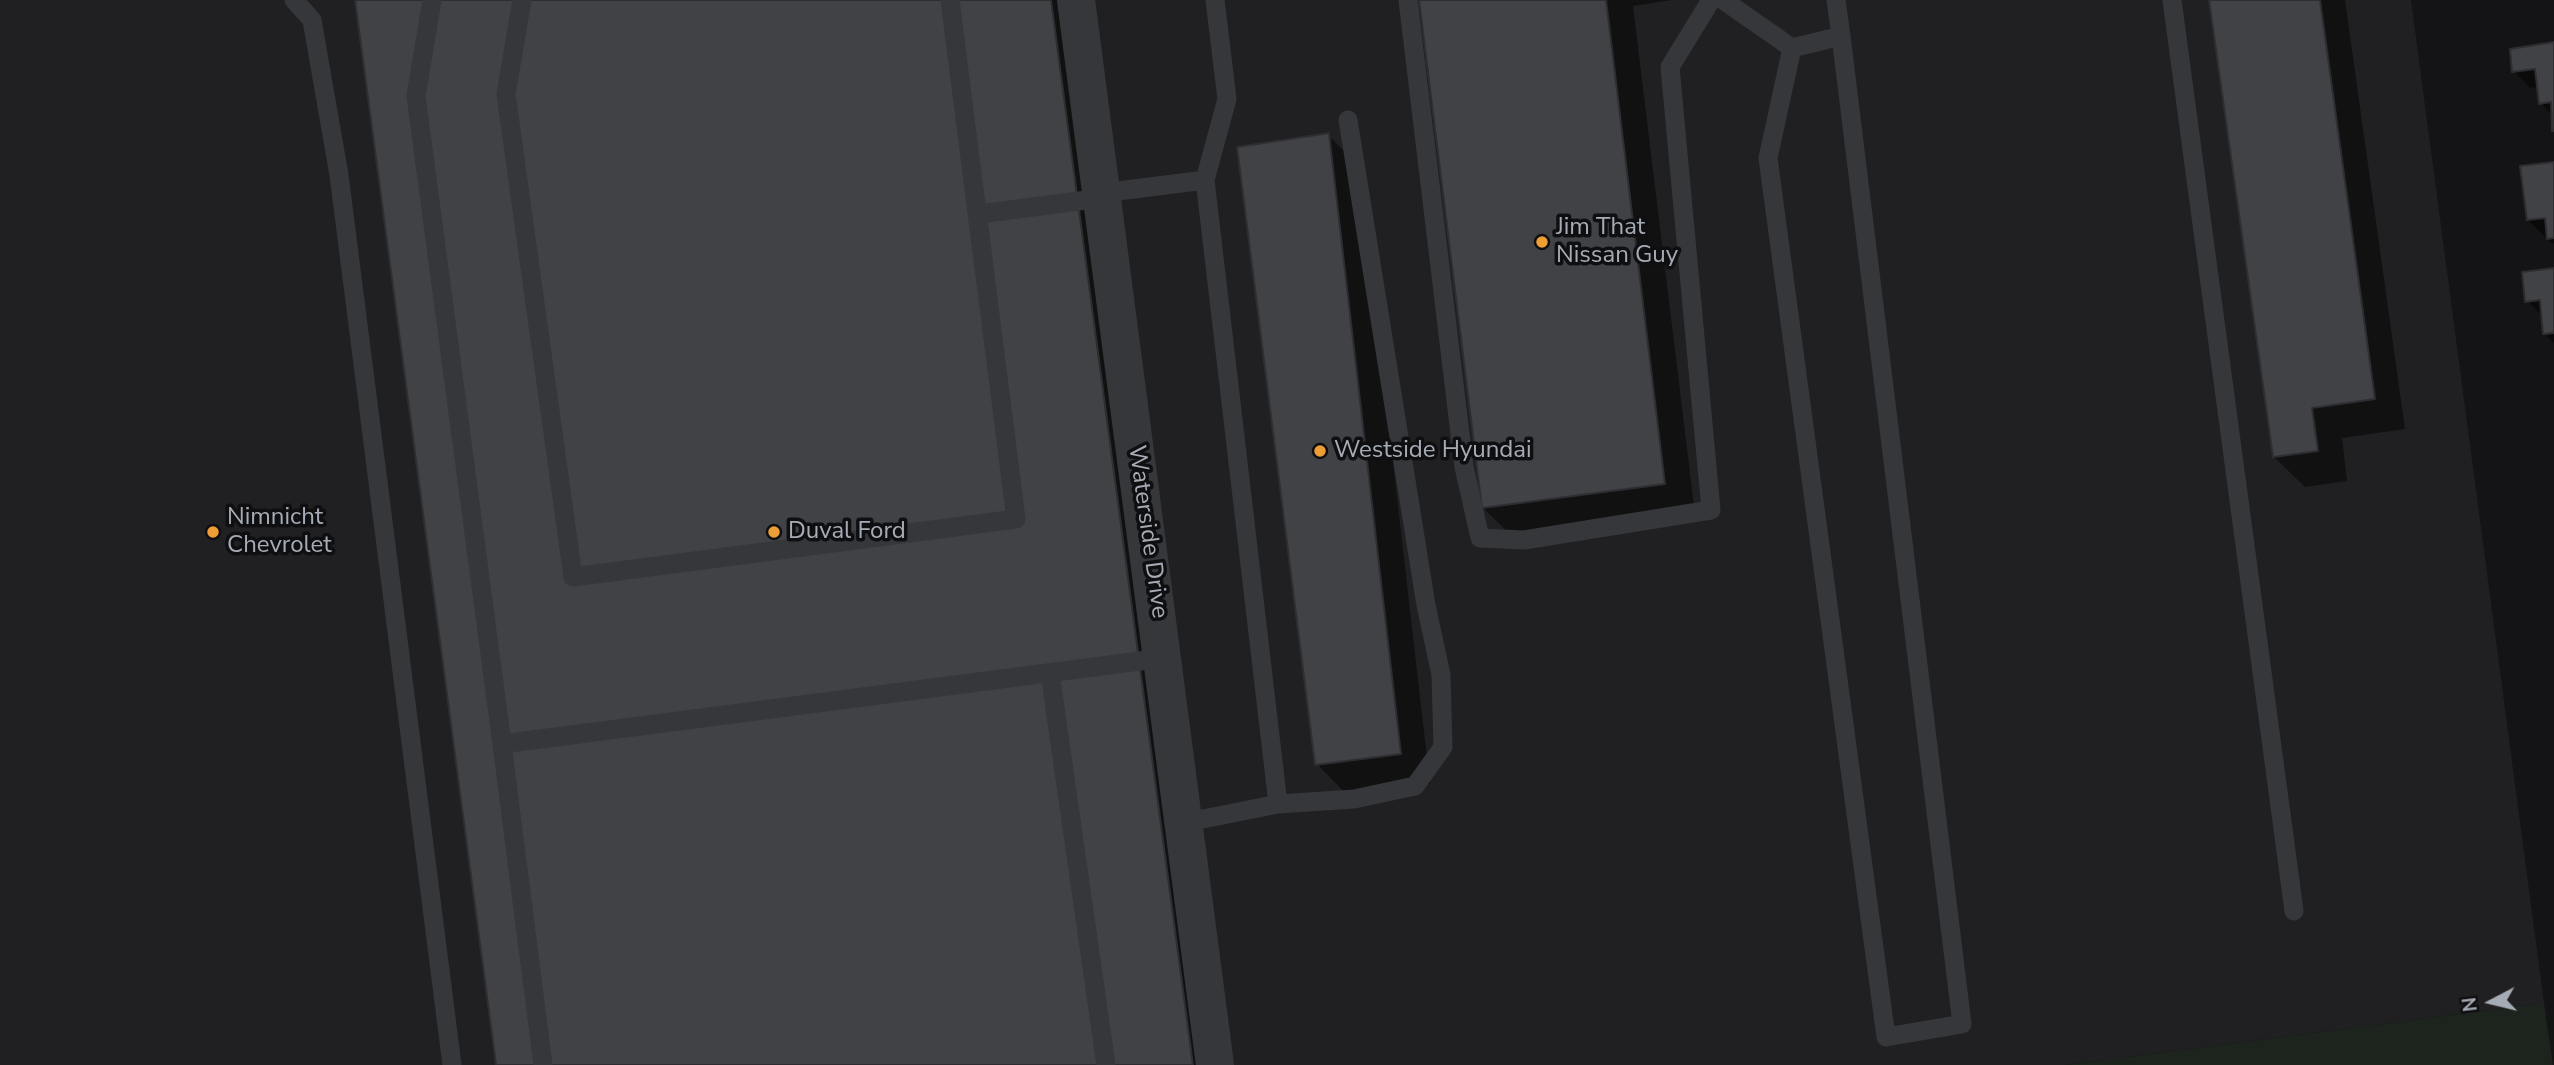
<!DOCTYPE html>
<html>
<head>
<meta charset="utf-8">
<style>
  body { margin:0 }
  #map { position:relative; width:2554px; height:1065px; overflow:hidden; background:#141416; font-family:"Nunito Sans",sans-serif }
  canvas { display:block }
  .north { position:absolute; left:2456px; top:967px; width:70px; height:70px; -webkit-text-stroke:5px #0f0f11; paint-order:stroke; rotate:263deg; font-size:19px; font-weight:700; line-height:28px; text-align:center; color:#a6acb6 }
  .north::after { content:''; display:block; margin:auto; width:24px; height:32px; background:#a6acb6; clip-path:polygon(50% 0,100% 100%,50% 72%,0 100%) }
</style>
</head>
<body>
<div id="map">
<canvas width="2554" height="1065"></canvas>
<div class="north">N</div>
</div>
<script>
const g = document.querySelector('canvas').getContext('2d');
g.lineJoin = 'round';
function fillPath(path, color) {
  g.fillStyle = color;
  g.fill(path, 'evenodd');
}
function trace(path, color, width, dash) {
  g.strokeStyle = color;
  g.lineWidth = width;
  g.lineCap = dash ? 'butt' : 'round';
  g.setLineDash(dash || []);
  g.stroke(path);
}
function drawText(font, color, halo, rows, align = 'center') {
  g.font = font + ' "Nunito Sans",sans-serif';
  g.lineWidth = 7;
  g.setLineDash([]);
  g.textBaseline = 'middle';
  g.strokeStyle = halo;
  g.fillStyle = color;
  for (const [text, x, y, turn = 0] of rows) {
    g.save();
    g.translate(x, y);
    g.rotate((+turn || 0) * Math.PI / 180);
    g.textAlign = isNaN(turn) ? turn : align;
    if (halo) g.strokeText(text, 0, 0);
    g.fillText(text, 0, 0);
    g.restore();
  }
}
const built = new Path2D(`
  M0,0H355L496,1065H0Z
  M1051,0H2411L2544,1003L2065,1065H1193Z`);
const green = new Path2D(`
  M2544,1003L2553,1065H2065Z`);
const shadow = new Path2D(`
  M356,0H1077L1219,1065H498Z
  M1421,0H1672L1633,6L1695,514L1514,538L1483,508Z
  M2210,0H2345L2405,429L2342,438L2347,481L2305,487L2274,457Z
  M2554,45V130L2553,116L2541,103L2539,87L2530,88L2514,71Z
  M1328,135L1359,166L1430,784L1347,795L1317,764Z
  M2554,163V243L2552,244L2528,220Z
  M2554,271V343L2544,333L2543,316L2527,301Z`);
const building = new Path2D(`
  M355,0H1051L1193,1065H496Z
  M1419,0H1606L1665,484L1482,508Z
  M2209,0H2320L2375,399L2312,408L2318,451L2273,457Z
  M2554,42V131H2552L2551,102L2539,104L2535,69L2512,72L2510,49Z
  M1329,133L1401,754L1315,765L1237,147Z
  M2554,162V238L2547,239L2545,218L2527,220L2520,166Z
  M2554,268V333L2543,334L2540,300L2525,302L2522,272Z`);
const lane = new Path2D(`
  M294,0L312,20L339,175L452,1065
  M432,0L416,96L502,744L1163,658
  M522,0L506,94L573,577L1016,519L950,0
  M1408,0L1464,467L1480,538L1524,540L1711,510L1670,67L1711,0
  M1723,0L1792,48L1768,158L1886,1037L1962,1024L1841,36
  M2172,0L2294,911
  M1792,48L1841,36L1836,0
  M1205,180L1227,99L1215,0
  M1102,193L1205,180L1278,804L1183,823
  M979,214L1102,198
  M1050,673L1106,1065
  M502,744L543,1065
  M1278,804L1354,799L1415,786L1443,747L1441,675L1426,605L1348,120`);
const street = new Path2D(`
  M1076,0L1215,1065`);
const markers = [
  [1542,242,7,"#ed9e35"],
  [1320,451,7,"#ed9e35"],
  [213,532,7,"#ed9e35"],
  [774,532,7,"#ed9e35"]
];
const poiNames = [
  ["Jim That",1556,228],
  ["Nissan Guy",1556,256],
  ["Westside Hyundai",1334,451],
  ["Nimnicht",227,518],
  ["Chevrolet",227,546],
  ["Duval Ford",788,532]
];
const streetNames = [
  ["Waterside Drive",1147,532,82]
];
fillPath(built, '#202023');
fillPath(green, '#1c241d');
fillPath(shadow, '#0007');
fillPath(building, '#404246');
trace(building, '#2e2e32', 2);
trace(lane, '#35373b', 19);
trace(street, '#35373b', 38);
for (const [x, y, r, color] of markers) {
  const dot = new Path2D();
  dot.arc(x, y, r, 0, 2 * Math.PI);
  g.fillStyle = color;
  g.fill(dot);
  trace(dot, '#0f0f11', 2.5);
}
drawText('24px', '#a6acb6', '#0f0f11', poiNames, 'left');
drawText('24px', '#a6acb6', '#0f0f11', streetNames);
</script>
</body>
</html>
